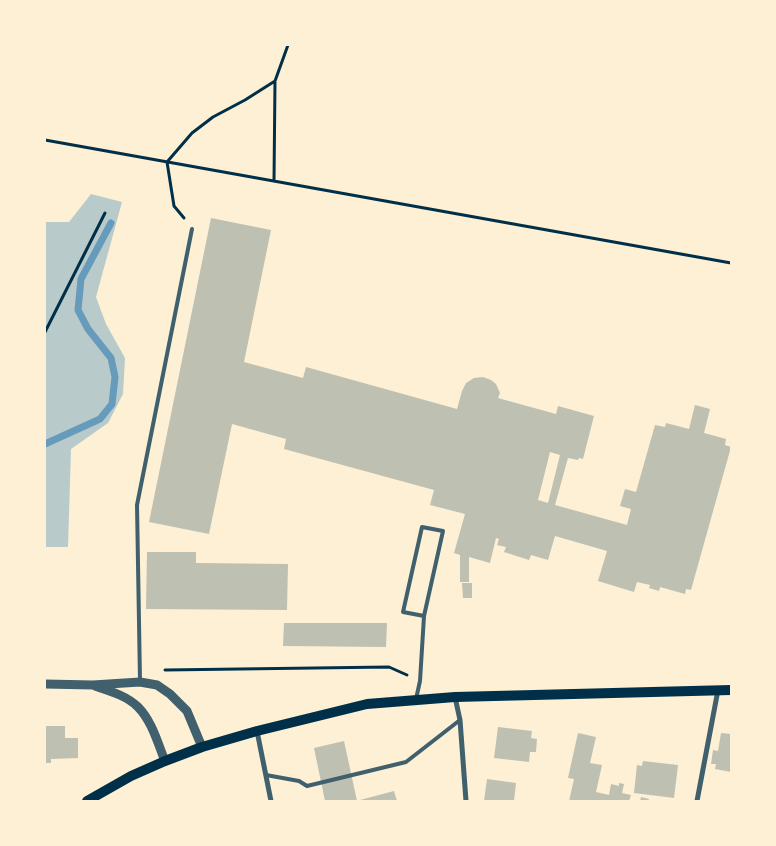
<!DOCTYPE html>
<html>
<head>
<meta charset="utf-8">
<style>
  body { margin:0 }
  #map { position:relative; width:776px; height:846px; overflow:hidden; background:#fdf0d5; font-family:Ubuntu,sans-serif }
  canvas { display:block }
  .frame { position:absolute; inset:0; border:46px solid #fdf0d5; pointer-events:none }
</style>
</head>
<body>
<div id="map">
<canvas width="776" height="846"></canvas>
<div class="frame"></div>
</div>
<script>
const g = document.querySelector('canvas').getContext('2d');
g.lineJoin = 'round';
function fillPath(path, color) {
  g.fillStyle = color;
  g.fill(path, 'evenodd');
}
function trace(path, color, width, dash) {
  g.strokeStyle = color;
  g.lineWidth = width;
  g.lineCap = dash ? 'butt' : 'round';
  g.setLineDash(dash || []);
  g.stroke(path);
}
const green = new Path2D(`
  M91,194L122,202L96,297L106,324L125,358L123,394L108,423L71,449L68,547H45V222H69Z`);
const stream = new Path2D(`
  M45,444L100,419L112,404L115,377L111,358L88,329L78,310L81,279L111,223`);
const building = new Path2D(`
  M211,218L271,230L244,362L303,378L306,367L457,409L462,391L466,383L474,378L483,377L491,380L496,384L500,393L498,398L556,414L558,406L594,416L583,459L579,458L578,460L568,458L555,505L627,525L631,509L620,506L625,489L636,492L655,425L665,427L666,423L689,429L695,405L710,409L704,433L726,439L725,445L731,447L691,590L686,589L685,594L660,587L659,591L649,588L650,585L637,582L634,592L598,581L607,551L555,536L548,560L531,555L529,560L504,552L506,547L497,545L499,539L496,538L490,563L469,557V582H460V555L454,553L465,514L430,505L434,490L284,449L286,439L232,424L209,534L149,522ZM550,452L560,455L548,503L538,500Z
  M147,552H196V563L288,564L287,610L146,609Z
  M462,583H472V598H463Z
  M284,623H387L386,647L283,646Z
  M45,726H65V738H78V758L51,759V763H45Z
  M498,727L532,731L531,738L537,739L536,752H530L529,762L494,758Z
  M578,733L596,737L590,763L602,765L596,792L609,795L611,784L619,786V783L624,784L622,793L631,795L629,801H569L574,779L568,778Z
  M721,733L731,734V772L715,769L716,764H711L713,750L718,751Z
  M344,741L357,801H325L314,748Z
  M643,761L678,765L674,798L634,793L637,765L642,766Z
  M487,779L516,783L514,801H484Z
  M394,791L397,801H360V800Z
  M641,797L649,799L648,801H640Z`);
const path = new Path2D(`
  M45,140L731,263
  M274,181L275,81L288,45
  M184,218L174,206L167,162L192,133L213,117L245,100L275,81
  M45,332L105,213
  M165,670L389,667L407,675`);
const service = new Path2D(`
  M140,681L137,505L192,229
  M416,699L420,681L424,616L443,531L422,527L403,612L424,616
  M266,775L299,781L307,786L406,762L460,720`);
const minor = new Path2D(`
  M455,697L460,720L466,801
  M257,731L271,801
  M697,801L718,690`);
const tertiary = new Path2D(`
  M45,684L93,685L140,682L157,685L170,694L187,711L202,747
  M95,686C110,691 127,696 138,707C152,721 158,744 165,761`);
const secondary = new Path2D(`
  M87,801L131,776L165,761L202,747L257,731L367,704L455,697L731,690`);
fillPath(green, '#b9caca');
trace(stream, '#669bbc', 7);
fillPath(building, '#bec0b2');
trace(path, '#003049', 3);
trace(service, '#3f606c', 4);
trace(minor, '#3f606c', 5);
trace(tertiary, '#3f606c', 9);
trace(secondary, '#003049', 10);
</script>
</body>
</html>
